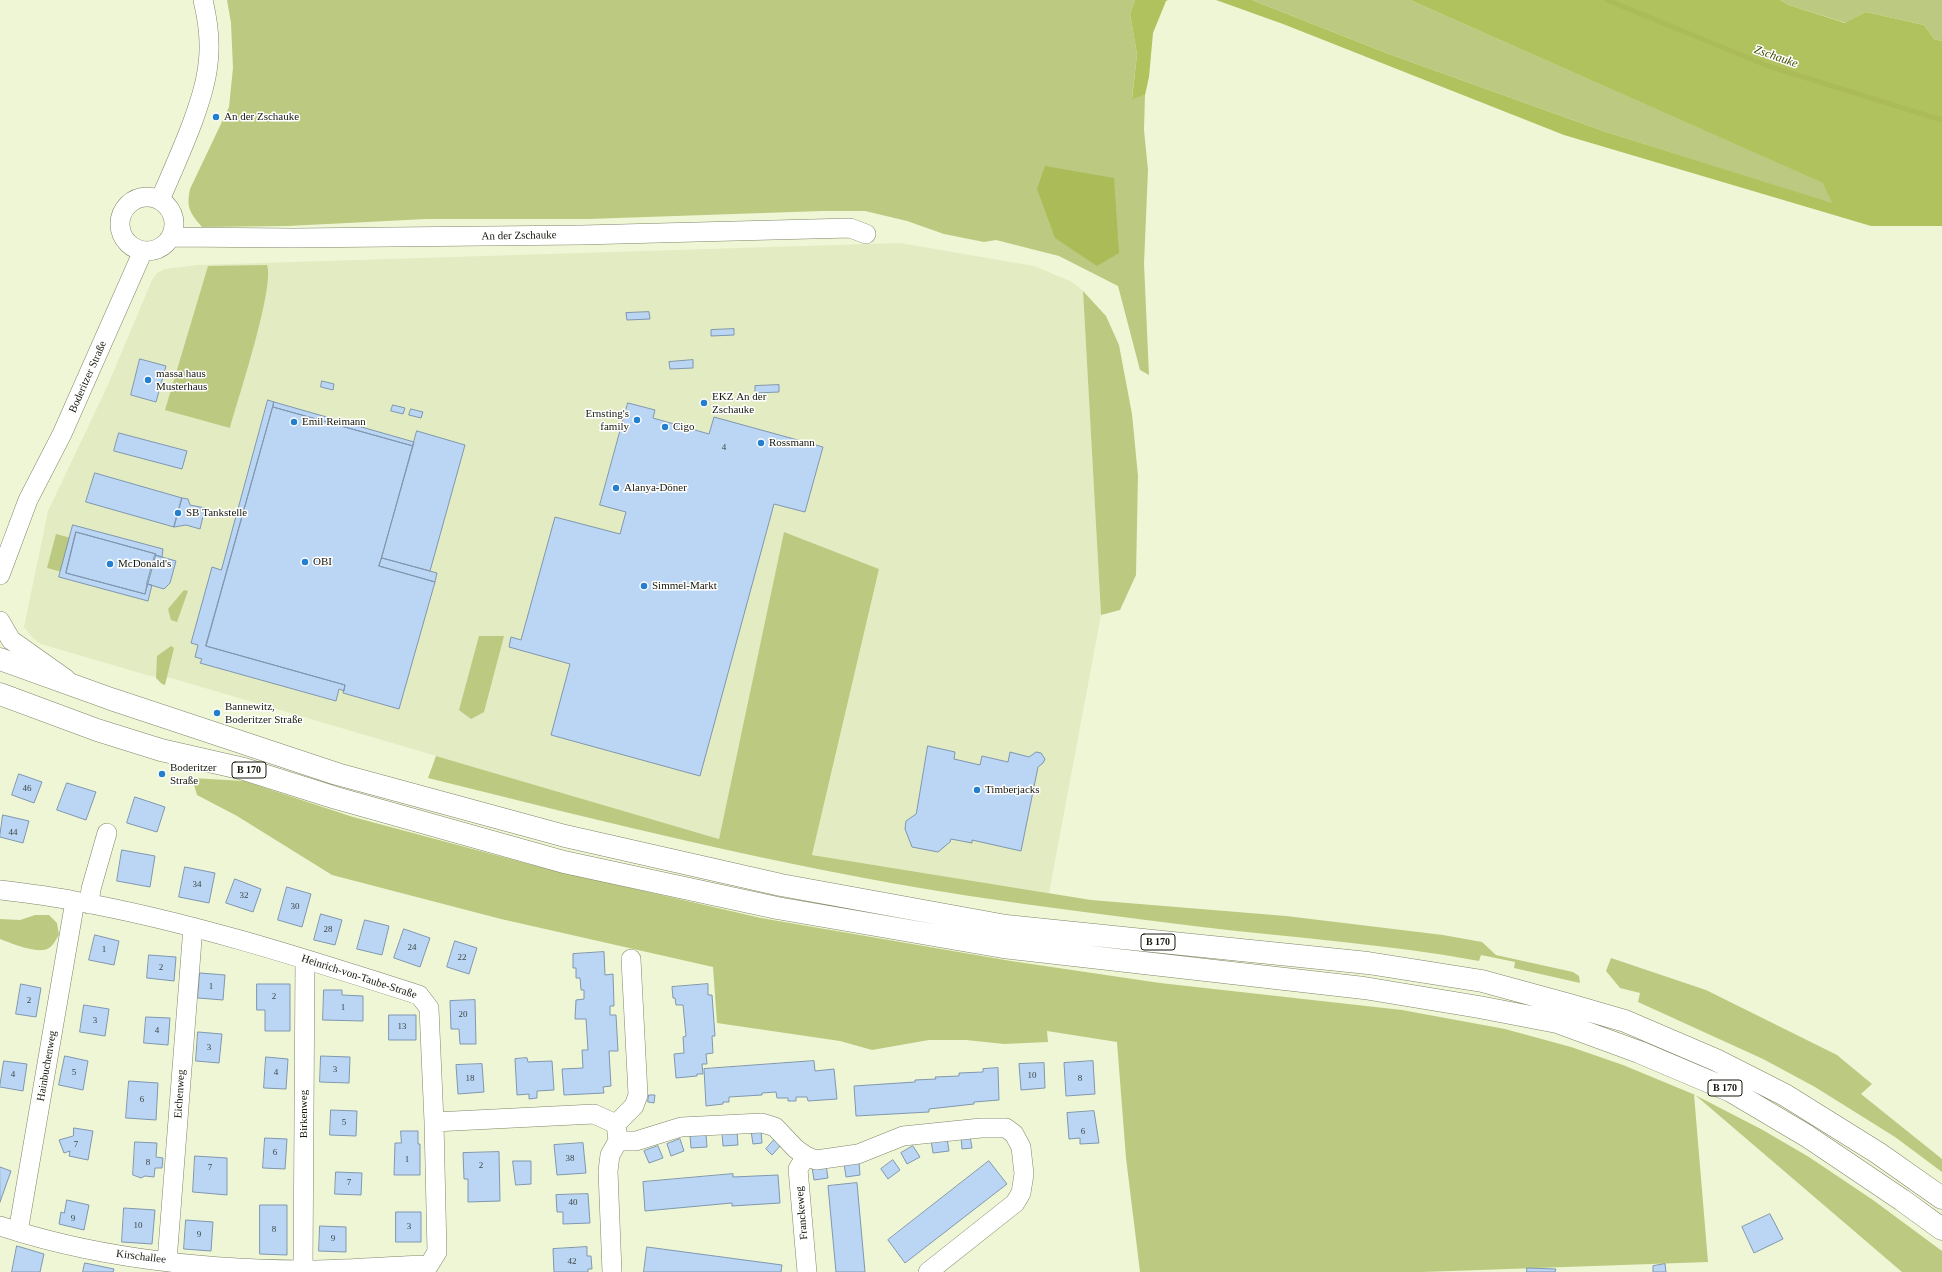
<!DOCTYPE html>
<html>
<head>
<meta charset="utf-8">
<style>
  body { margin:0 }
  canvas { display:block; background:#eef6d5 }
</style>
</head>
<body>
<canvas width="1942" height="1272"></canvas>
<script>
const g = document.querySelector('canvas').getContext('2d');
g.lineJoin = 'round';
function fillPath(path, color) {
  g.fillStyle = color;
  g.fill(path, 'evenodd');
}
function trace(path, color, width, dash) {
  g.strokeStyle = color;
  g.lineWidth = width;
  g.lineCap = dash ? 'butt' : 'round';
  g.setLineDash(dash || []);
  g.stroke(path);
}
function drawText(font, color, halo, rows, align = 'center') {
  g.font = font + ' Georgia,serif';
  g.lineWidth = 3;
  g.setLineDash([]);
  g.textBaseline = 'middle';
  g.strokeStyle = halo;
  g.fillStyle = color;
  for (const [text, x, y, turn = 0] of rows) {
    g.save();
    g.translate(x, y);
    g.rotate((+turn || 0) * Math.PI / 180);
    g.textAlign = isNaN(turn) ? turn : align;
    if (halo) g.strokeText(text, 0, 0);
    g.fillText(text, 0, 0);
    g.restore();
  }
}
const built = new Path2D(`
  M900,243L1034,266L1072,282L1083,291L1101,615L1049,893L812,855L879,569L784,533L719,839L171,678L150,676L41,644L33,638L24,627L48,511L107,387L152,280L157,273L165,269L198,265Z`);
const green = new Path2D(`
  M227,0H1135L1130,14L1137,54L1132,98L1145,95L1144,130L1148,170L1144,264L1149,375L1140,370L1118,286L1059,256L996,240L984,242L944,234L907,221L865,211H822L588,219H426L288,226L202,227C190,213 186,208 190,189L229,107L233,68L231,23Z
  M1252,0H1410L1824,183L1833,204L1606,132L1386,53Z
  M1780,0H1942V41L1934,39L1924,25L1866,12L1846,23L1789,5Z
  M267,265C275,287 238,399 230,428L165,410L208,266Z
  M1083,291L1106,316L1119,345L1132,414L1138,476L1136,575L1120,610L1101,615Z
  M784,532L879,569L812,855L1091,900L1286,916L1443,935L1482,942L1496,955L1573,972L1579,976L1580,983L1514,968L1515,962L1481,955L1479,961C1387,944 1294,938 1202,927C1122,917 1042,907 963,895C782,867 605,822 428,778L436,756L719,839Z
  M56,534L75,539L66,573L47,568Z
  M184,590L188,591L177,622L171,620L168,609Z
  M479,636H504L484,712L471,719L459,710Z
  M171,646L174,648L165,685L162,684L156,678L157,656Z
  M192,778L244,781L353,817L540,867L761,918L1011,961L1160,983L1402,1010L1505,1029L1571,1047L1623,1065L1693,1094L1761,1129L1809,1157L1873,1200L1942,1251V1272H1902L1694,1094L1708,1262L1423,1272H1140L1126,1158L1117,1042L1047,1031L1048,1042L1004,1044L966,1040H929L872,1050L840,1041L717,1023L713,967L501,919L332,875L237,816L197,795Z
  M35,915H49L57,923L59,935C56,939 54,945 49,948C38,955 11,943 0,939V919L20,920Z
  M1611,958L1706,990L1837,1055L1872,1084L1861,1094L1942,1159V1172L1895,1137L1815,1087L1763,1059L1638,1002L1640,993L1620,988L1606,971Z`);
const forest = new Path2D(`
  M1135,0H1168L1166,1L1153,33L1149,77L1145,95L1132,99L1137,54L1130,14Z
  M1216,0H1252L1386,53L1606,132L1832,203L1823,183L1410,0H1780L1789,5L1845,23L1866,12L1924,25L1934,39L1942,41V226H1871L1564,135L1283,24Z`);
const water = new Path2D(`
  M1045,166L1114,178L1119,253L1097,266L1055,238L1037,189Z`);
const stream = new Path2D(`
  M1607,0L1768,66L1942,120`);
const building = new Path2D(`
  M649,312L650,319L627,320L626,313Z
  M734,329V335L711,336V330Z
  M140,359L166,366L156,402L131,395Z
  M693,360V368L670,369L669,362Z
  M322,381L334,384L333,390L321,387Z
  M779,385V392L755,393V386Z
  M268,400L274,402L206,646L345,685L344,691L339,689L336,701L200,663L202,659L195,657L198,645L191,643L212,567L221,570Z
  M274,402L414,442L413,446L273,407Z
  M628,403L655,410L653,418L709,434L714,417L823,447L805,512L774,504L700,776L551,735L570,664L509,647L511,637L521,640L555,517L620,534L626,512L600,505Z
  M393,405L405,408L403,414L391,411Z
  M273,407L413,446L379,566L435,582L399,709L343,693L345,685L206,646Z
  M411,409L423,412L421,418L409,415Z
  M417,431L465,445L430,571L382,558Z
  M119,433L187,451L182,469L114,451Z
  M95,473L182,498L174,527L86,502Z
  M182,498L188,499L190,505L205,508L200,529L186,525L174,527Z
  M73,525L163,549L162,557L155,555L156,554L76,532L66,573L145,594L147,584L152,585L148,601L59,577Z
  M76,532L156,554L145,594L66,573Z
  M155,555L176,561L170,583L164,589L147,584Z
  M382,558L437,573L435,582L379,566Z
  M928,746L955,752L954,759L980,765L982,756L1008,762L1010,752L1029,757L1036,752L1041,753L1045,759L1043,763L1038,767L1021,851L972,840V843L951,839L950,842L938,852L912,847L905,829L906,821L916,814Z
  M19,774L42,782L34,803L12,795Z
  M67,783L96,792L86,820L57,810Z
  M135,797L165,807L157,832L127,823Z
  M3,815L29,821L23,843L0,837Z
  M122,850L155,856L150,887L117,881Z
  M185,867L215,873L209,903L179,897Z
  M235,879L261,889L253,912L226,903Z
  M287,887L311,894L302,927L278,920Z
  M321,914L342,920L335,945L314,940Z
  M365,920L389,926L382,955L357,949Z
  M404,929L430,938L420,967L394,958Z
  M95,935L119,941L114,965L89,960Z
  M455,941L477,948L469,974L447,967Z
  M604,952L605,975L613,974L614,1006H610V1015H616L618,1051H609L611,1086L603,1087L604,1093L564,1095L562,1069L583,1068L582,1050H588L586,1019H575L576,1000L584,999V990H581L580,978H576V968H573V954Z
  M149,955L176,957L174,981L147,978Z
  M200,973L225,975L223,1000L198,998Z
  M21,984L41,988L36,1017L16,1014Z
  M257,984H290V1031H265V1010H257Z
  M708,984V995H712L715,1036H712L713,1053L706,1054L707,1064H702L703,1074H697V1076L676,1078L674,1054L684,1053L683,1037L686,1036L683,1005H676L675,998H673L672,987Z
  M324,990H342V995L363,996V1021L323,1020Z
  M475,1000L476,1044H460L459,1029H451L450,1001Z
  M84,1005L109,1009L105,1036L80,1032Z
  M389,1015H416V1040H389Z
  M146,1017L170,1018L168,1045L144,1043Z
  M198,1032L222,1034L219,1063L196,1061Z
  M65,1056L88,1061L83,1090L59,1085Z
  M321,1056L350,1057L349,1083L320,1082Z
  M266,1057L288,1059L286,1089L264,1088Z
  M527,1058L528,1062L552,1061L554,1090L537,1091V1098L529,1099V1094L517,1095L515,1059Z
  M4,1061L27,1064L23,1091L0,1087Z
  M814,1061L815,1071L834,1069L837,1099L808,1101L807,1097H796V1101H788V1098H777L776,1092L762,1093V1095L729,1097V1102H723V1104L706,1106L704,1069Z
  M1093,1061L1095,1094L1066,1096L1064,1063Z
  M1044,1063L1045,1088L1021,1090L1019,1064Z
  M482,1064L484,1092L458,1094L456,1065Z
  M998,1068L999,1100L974,1102V1104L929,1109V1112L856,1116L854,1086L915,1082V1080L936,1079L935,1077L959,1076V1073L983,1072V1069Z
  M129,1081L158,1083L156,1120L126,1118Z
  M649,1095H655L654,1103L648,1102Z
  M331,1110L357,1111L356,1136L330,1135Z
  M1094,1111L1099,1143L1080,1144V1138L1069,1139L1067,1113Z
  M74,1128L93,1131L88,1160L69,1156L70,1151L64,1153L59,1140L73,1136Z
  M761,1130L762,1143L753,1144L751,1131Z
  M401,1131H418V1144H420V1175H394L395,1143H401Z
  M737,1132L738,1145L723,1146L722,1133Z
  M706,1134L707,1147L691,1148L690,1135Z
  M970,1136L972,1148L962,1149L961,1137Z
  M265,1138L287,1139L285,1169L263,1168Z
  M947,1138L949,1151L933,1153L931,1140Z
  M680,1139L684,1151L671,1156L667,1144Z
  M775,1139L781,1145L772,1155L766,1149Z
  M135,1142L157,1143L156,1157L163,1158L162,1168H155L154,1177L145,1176L141,1178L133,1175Z
  M583,1143L586,1173L557,1175L554,1145Z
  M658,1146L663,1158L649,1163L644,1151Z
  M913,1146L920,1157L907,1164L901,1153Z
  M499,1152L500,1201L468,1202V1179H464L463,1153Z
  M195,1156L227,1158V1195L193,1192Z
  M893,1160L900,1170L888,1179L881,1169Z
  M513,1161H531V1184L516,1185Z
  M989,1161L1007,1184L905,1263L888,1240Z
  M859,1162L860,1175L846,1177L844,1163Z
  M826,1165L828,1178L814,1180L812,1167Z
  M0,1167L11,1171L0,1202Z
  M336,1172L362,1173L361,1195L335,1194Z
  M733,1174V1177L778,1175L780,1203L732,1206V1203L645,1211L643,1182Z
  M857,1183L865,1272H836L828,1186Z
  M588,1194L590,1223L563,1224V1212H557L556,1195Z
  M67,1200L89,1205L84,1230L59,1224L61,1212L64,1213Z
  M260,1205H287V1255L260,1254Z
  M124,1208L155,1210L152,1244L122,1242Z
  M396,1212H421V1242H396Z
  M1770,1214L1783,1239L1754,1253L1742,1227Z
  M186,1220L213,1222L211,1251L184,1249Z
  M320,1226L346,1227V1252L319,1251Z
  M17,1246L44,1254L40,1272H12Z
  M587,1247V1256H591L592,1269H588V1272H554L553,1249Z
  M647,1247L782,1265L781,1272H644Z
  M85,1263L114,1269L113,1272H83Z
  M1665,1264L1666,1272H1653V1266Z
  M1527,1268L1556,1269L1555,1272H1527Z`);
const street = new Path2D(`
  M120 224a27 27 0 1 1 54 0a27 27 0 1 1-54 0Z
  M160,200C176,162 204,104 208,64C211,42 208,21 203,0
  M171,237L294,238L582,235L850,228L866,234
  M0,575L28,500L62,434L143,251
  M0,621L11,640L66,679
  M0,890C25,893 50,896 75,901C192,922 306,959 419,995L429,1008L434,1122L437,1252L429,1265C387,1266 344,1270 302,1270C201,1269 96,1258 0,1226
  M89,904L91,889L107,833
  M434,1122L594,1114L616,1124
  M618,1141L616,1124L634,1106L638,1095L631,959
  M806,1156L798,1169L807,1272
  M18,1232L75,901
  M167,1261L193,927
  M303,1270L305,959
  M612,1272L608,1171L610,1155L618,1141H636L681,1127L762,1123L775,1127L796,1149L806,1156L816,1160L858,1154L903,1136L981,1128H1006L1014,1134L1021,1147L1024,1174L1021,1193L1015,1203L928,1272`);
const primary = new Path2D(`
  M0,659L111,699L337,774L565,836L781,885L1006,926L1368,963L1482,981L1570,1005L1625,1021L1716,1060L1785,1095L1878,1153L1942,1198
  M0,694L97,730L161,750L244,769L336,798L564,862L777,908L1003,947L1364,988L1479,1007L1557,1022L1639,1052L1731,1091L1807,1136L1902,1200L1942,1229`);
const markers = [
  [216,117,4,"#247fcc"],
  [148,380,4,"#247fcc"],
  [704,403,4,"#247fcc"],
  [637,420,4,"#247fcc"],
  [294,422,4,"#247fcc"],
  [665,427,4,"#247fcc"],
  [761,443,4,"#247fcc"],
  [616,488,4,"#247fcc"],
  [178,513,4,"#247fcc"],
  [305,562,4,"#247fcc"],
  [110,564,4,"#247fcc"],
  [644,586,4,"#247fcc"],
  [217,713,4,"#247fcc"],
  [162,774,4,"#247fcc"],
  [977,790,4,"#247fcc"]
];
const numberNames = [
  ["4",724,448],
  ["46",27,789],
  ["44",13,833],
  ["34",197,885],
  ["32",244,896],
  ["30",295,907],
  ["28",328,930],
  ["24",412,948],
  ["1",104,950],
  ["22",462,958],
  ["2",161,968],
  ["1",211,987],
  ["2",274,997],
  ["2",29,1001],
  ["1",343,1008],
  ["20",463,1015],
  ["3",95,1021],
  ["13",402,1027],
  ["4",157,1031],
  ["3",209,1048],
  ["3",335,1070],
  ["5",74,1073],
  ["4",276,1073],
  ["4",13,1075],
  ["10",1032,1076],
  ["18",470,1079],
  ["8",1080,1079],
  ["6",142,1100],
  ["5",344,1123],
  ["6",1083,1132],
  ["7",76,1145],
  ["6",275,1153],
  ["38",570,1159],
  ["1",407,1160],
  ["8",148,1163],
  ["2",481,1166],
  ["7",210,1168],
  ["7",349,1183],
  ["40",573,1203],
  ["9",73,1219],
  ["10",138,1226],
  ["3",409,1227],
  ["8",274,1230],
  ["9",199,1235],
  ["9",333,1239],
  ["42",572,1262]
];
const shields = [
  [249,770,34],
  [1158,942,34],
  [1725,1088,34]
];
const shieldNames = [
  ["B 170",249,770],
  ["B 170",1158,942],
  ["B 170",1725,1088]
];
const poiNames = [
  ["An der Zschauke",224,117],
  ["massa haus",156,374],
  ["Musterhaus",156,387],
  ["EKZ An der",712,397],
  ["Zschauke",712,410],
  ["Ernsting's",629,414,"right"],
  ["family",629,427,"right"],
  ["Emil Reimann",302,422],
  ["Cigo",673,427],
  ["Rossmann",769,443],
  ["Alanya-Döner",624,488],
  ["SB Tankstelle",186,513],
  ["OBI",313,562],
  ["McDonald's",118,564],
  ["Simmel-Markt",652,586],
  ["Bannewitz,",225,707],
  ["Boderitzer Straße",225,720],
  ["Boderitzer",170,768],
  ["Straße",170,781],
  ["Timberjacks",985,790]
];
const streetNames = [
  ["An der Zschauke",519,236,-1],
  ["Boderitzer Straße",88,377,-66],
  ["Heinrich-von-Taube-Straße",359,977,18],
  ["Hainbuchenweg",47,1066,-80],
  ["Eichenweg",180,1094,-86],
  ["Birkenweg",304,1114,-90],
  ["Franckeweg",802,1213,-95],
  ["Kirschallee",141,1257,7]
];
const waterNames = [
  ["Zschauke",1776,57,19]
];
fillPath(built, '#e2ebc2');
fillPath(green, '#bcca81');
fillPath(forest, '#b0c25e');
fillPath(water, '#aabb58');
trace(stream, '#aabb58', 5);
fillPath(building, '#bad6f4');
trace(building, '#8097af', 1);
trace(street, '#7f8668', 20);
trace(primary, '#7f8668', 23);
trace(street, '#fff', 19);
trace(primary, '#fff', 22);
for (const [x, y, r, color] of markers) {
  const dot = new Path2D();
  dot.arc(x, y, r, 0, 2 * Math.PI);
  g.fillStyle = color;
  g.fill(dot);
  trace(dot, '#fff', 1.5);
}
drawText('9px', '#3e4745', null, numberNames);
for (const [x, y, w] of shields) {
  const box = new Path2D();
  box.roundRect(x - w / 2, y - 8, w, 16, 3);
  g.fillStyle = '#fff';
  g.fill(box);
  trace(box, '#14170b', 1);
}
drawText('bold 10px', '#14170b', null, shieldNames);
drawText('11px', '#14170b', '#fff', poiNames, 'left');
drawText('11px', '#14170b', '#fff', streetNames);
drawText('italic 12px', '#444f00', '#fff', waterNames);
</script>
</body>
</html>
